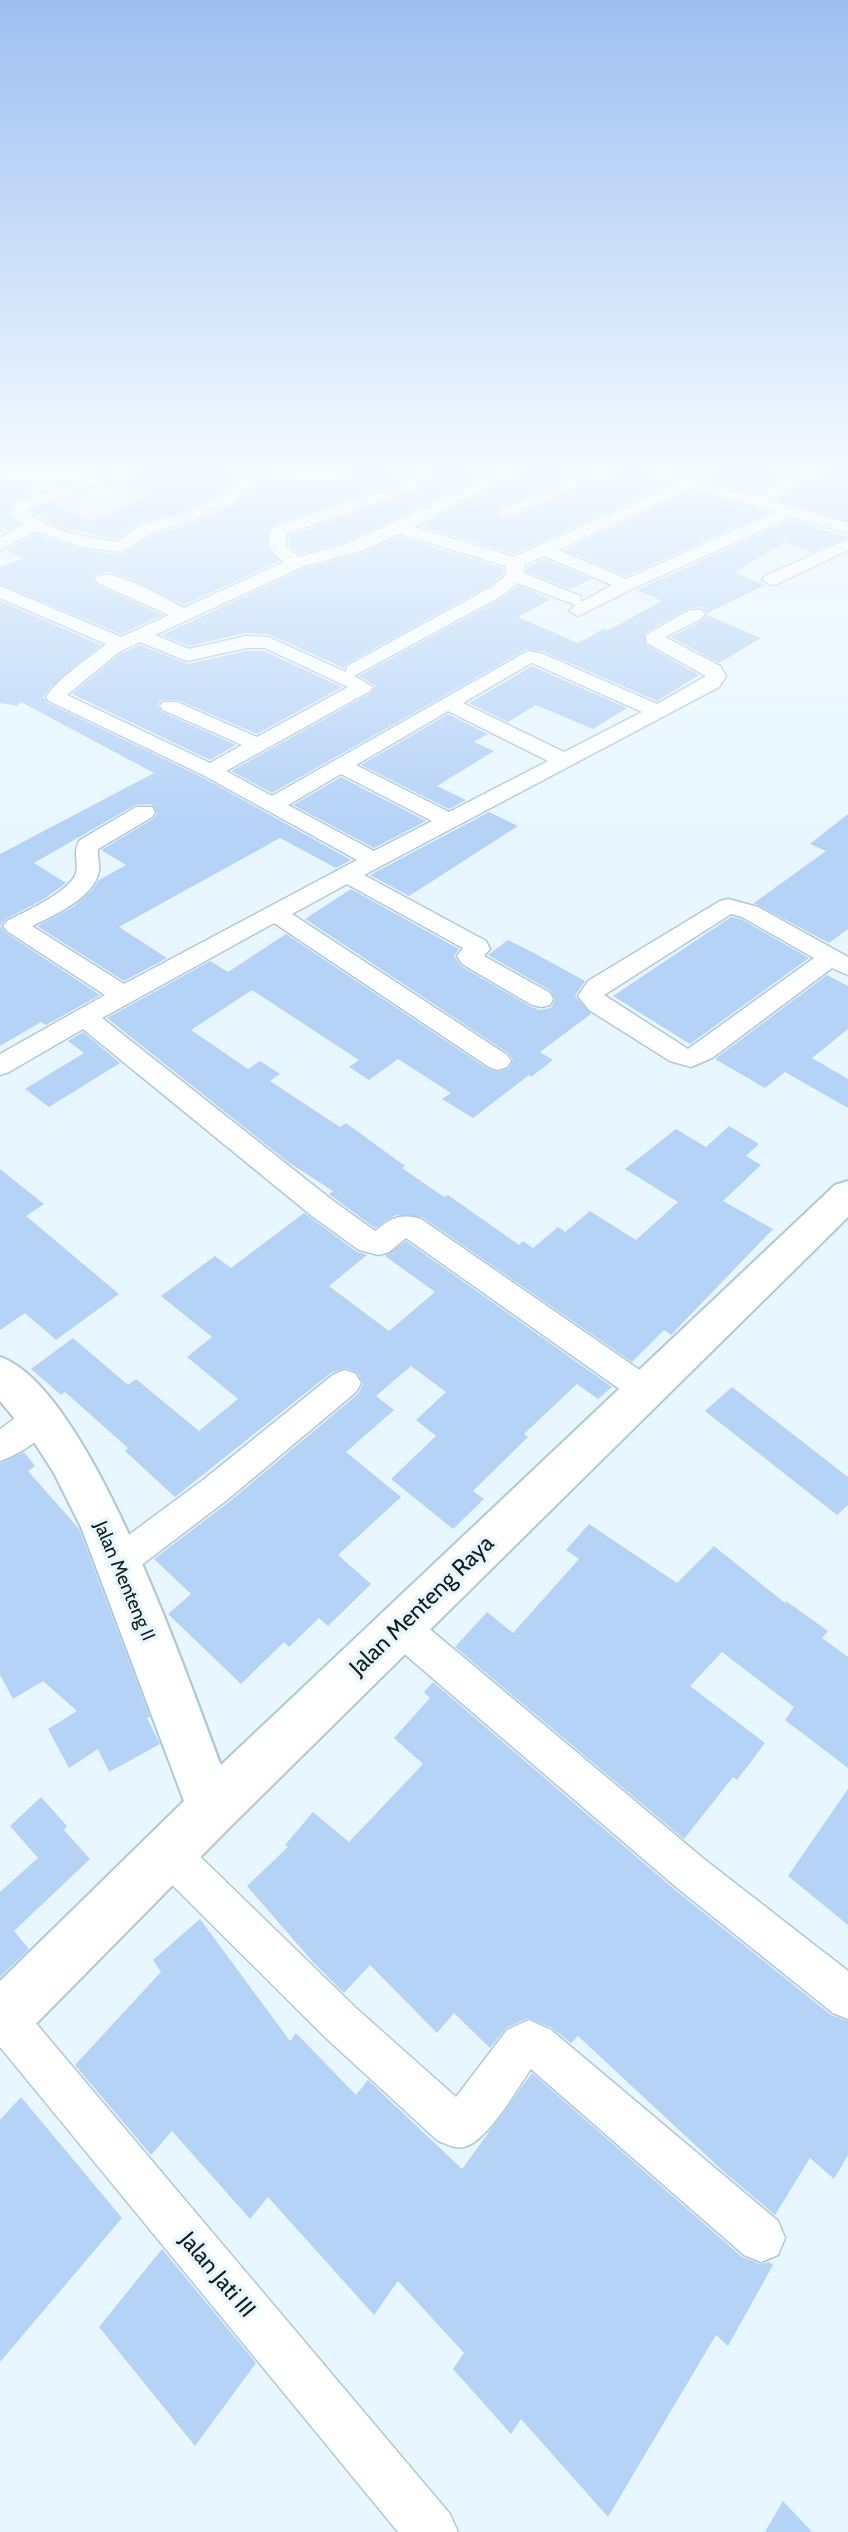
<!DOCTYPE html>
<html>
<head>
<meta charset="utf-8">
<style>
  body { margin:0 }
  canvas { display:block; background:#e8f7ff }
</style>
</head>
<body>
<canvas width="848" height="2532"></canvas>
<script>
const g = document.querySelector('canvas').getContext('2d');
g.lineJoin = 'round';
function trace(path, color, width, dash) {
  g.strokeStyle = color;
  g.lineWidth = width;
  g.lineCap = dash ? 'butt' : 'round';
  g.setLineDash(dash || []);
  g.stroke(path);
}
function fillPath(path, color) {
  g.fillStyle = color;
  g.fill(path, 'evenodd');
}
function drawText(font, color, halo, rows, align = 'center') {
  g.font = font + ' Cabin,sans-serif';
  g.lineWidth = 7;
  g.setLineDash([]);
  g.textBaseline = 'middle';
  g.strokeStyle = halo;
  g.fillStyle = color;
  for (const [text, x, y, turn = 0] of rows) {
    g.save();
    g.translate(x, y);
    g.rotate((+turn || 0) * Math.PI / 180);
    g.textAlign = isNaN(turn) ? turn : align;
    if (halo) g.strokeText(text, 0, 0);
    g.fillText(text, 0, 0);
    g.restore();
  }
}
const stream = new Path2D(`
  M705,482L848,521`);
const building = new Path2D(`
  M133,473H243L218,496L181,512L141,521L117,539L59,527L31,511L53,503L88,521L99,518L149,495L118,480Z
  M353,473H394L401,481L272,525L267,543L279,561L184,605L130,578L107,572L96,573L92,579L97,585L163,615L121,634L0,584V567L24,558L6,550L35,534L84,550L121,555L155,534L195,523L232,506L262,480L265,481L281,474L318,488Z
  M420,473H488L348,541L300,554L289,545V536L426,488L430,483Z
  M518,473H578L501,507L498,513L502,518L515,517L611,473H647L669,484L514,554L421,526Z
  M686,473H793L754,493Z
  M823,473H848V520L777,499Z
  M0,477L34,494L13,502L8,514L19,524L9,530L0,526Z
  M692,491L767,513L626,576L564,550Z
  M791,520L848,537L812,552L784,542L735,573L765,585L707,613L702,607L689,608L645,633L646,645L699,675L657,701L544,652L527,649L272,793L231,771L371,693L376,686L359,676L506,596L518,586L551,599L518,617L578,643L604,629L609,630L662,601L637,590Z
  M400,537L503,568V574L492,584L346,664L344,668L268,634L245,633L189,646L162,635L303,569L362,553Z
  M544,559L592,579L569,589L527,571V567Z
  M0,601L101,645L50,688L43,697L48,703L202,777L351,860L336,868L280,838L119,927L167,958L124,981L37,926L73,907L91,891L99,880L126,865L101,850L153,819L157,813L152,804L135,805L34,863L66,883L44,899L6,919L0,926L6,933L100,995L46,1025L41,1022L0,1046V854L154,773L21,702L17,706L0,703Z
  M707,615L730,625L761,638L719,663L671,637L703,620Z
  M140,645L188,664L246,651H264L342,687L257,734L178,700H161L157,706L162,712L236,745L210,760L72,694L120,654Z
  M532,666L627,708L593,729L536,705L508,722L469,703Z
  M448,714L488,734L474,742L494,751L437,786L466,800L449,809L361,765Z
  M341,777L426,821L374,848L293,805Z
  M489,812L518,826L409,896L370,875Z
  M848,814V929L829,943L754,903L826,851L810,844Z
  M351,889L459,949L454,956L461,966L531,1007L540,1010L551,1008L555,1000L551,991L488,955L508,940L532,952L585,981L575,996L591,1014L540,1052L553,1060L531,1077L529,1075L473,1118L442,1099L451,1093L398,1059L369,1080L349,1067L359,1060L252,990L191,1030L248,1069L260,1061L280,1074L270,1081L340,1127L346,1123L405,1166L402,1168L444,1197L448,1195L519,1245L523,1241L533,1248L558,1227L565,1232L590,1211L636,1240L678,1202L625,1169L676,1129L706,1147L729,1126L759,1144L746,1156L761,1165L723,1201L773,1229L671,1335L664,1330L632,1362L422,1217L396,1215L375,1228L329,1194L333,1191L288,1162L107,1018L210,961L228,972L286,934L488,1069L499,1072L509,1068L513,1060L508,1053L305,919Z
  M731,917L741,919L809,958L690,1044L613,996Z
  M827,975L848,986V1029L812,1058L848,1079V1108L785,1072L765,1088L715,1059Z
  M83,1032L120,1063L49,1107L25,1089L84,1053L68,1041Z
  M0,1169L44,1204L26,1216L119,1294L56,1340L25,1313L0,1330Z
  M304,1213L357,1252L367,1255L329,1286L389,1331L435,1292L385,1256L406,1241L612,1387L598,1399L577,1384L524,1434L528,1437L473,1491L484,1499L453,1529L391,1479L436,1436L416,1420L446,1392L411,1366L376,1396L394,1410L346,1452L401,1497L338,1555L371,1584L328,1626L319,1618L289,1647L284,1642L241,1684L168,1614L191,1594L154,1559L229,1502L358,1394L363,1384L358,1373L346,1368L332,1372L175,1497L125,1451L128,1448L65,1392L61,1395L31,1369L73,1338L128,1385L136,1379L199,1431L238,1399L187,1357L212,1337L161,1296L215,1256L231,1268Z
  M732,1387L848,1477V1505L837,1515L705,1411Z
  M24,1452L35,1466L28,1471L79,1529L150,1717L147,1718L160,1744L109,1772L98,1749L69,1768L48,1729L77,1711L43,1681L13,1699L0,1675V1463Z
  M589,1524L677,1583L714,1546L785,1603L786,1601L828,1631L822,1638L848,1657V1768L785,1720L794,1707L722,1652L690,1686L765,1743L737,1780L733,1777L684,1839L455,1647L487,1612L513,1633L579,1559L566,1550Z
  M433,1682L674,1889L831,2015L848,2021V2155L834,2179L810,2158L775,2215L723,2171L578,2036L571,2043L552,2028L528,2018L506,2028L490,2048L454,2013L437,2033L370,1965L344,1993L312,1961L247,1886L288,1847L285,1845L313,1812L349,1842L423,1764L394,1738L430,1698L424,1692Z
  M848,1789V1925L788,1876Z
  M41,1797L67,1826L64,1830L90,1859L14,1931L29,1949L0,1977V1892L38,1858L10,1826Z
  M200,1919L290,2041L296,2033L356,2095L368,2080L462,2169L532,2073L742,2257L760,2264L769,2262L773,2265L728,2346L716,2335L608,2517L521,2419L511,2434L453,2369L464,2353L398,2281L374,2315L268,2197L250,2219L172,2131L151,2155L75,2065L161,1972L153,1960Z
  M21,2097L122,2218L0,2362V2120Z
  M162,2249L256,2363L195,2446L99,2327Z
  M783,2501L812,2532H765Z`);
const street = new Path2D(`
  M107,473H131L28,509V512C51,532 87,538 118,542L142,524L182,514L219,498L248,473H260L262,476L231,504L194,520L154,532L121,552L85,548L35,531L0,550V538L23,524L11,513L15,503Z
  M396,473H415L427,483L425,486L286,534V546L299,557L349,543L495,473H515L414,527L514,557L676,484L649,473H675L754,496L800,473H820L770,500L848,523V533L791,517L632,589L578,616L569,611L576,605L517,583L505,594L354,676L373,687L370,691L226,771L272,796L528,651L543,654L657,704L706,676L647,643L646,635L690,610H702L705,614L702,618L665,637L720,666L726,676L719,687L364,875L486,941L490,949L484,956L550,993L553,999L550,1005L541,1007L532,1005L462,964L457,956L463,948L347,884L292,914L507,1055L511,1061L507,1067L498,1070L489,1067L274,923L102,1018L332,1200L375,1231C391,1218 400,1213 421,1219L657,1382L662,1391L657,1400L646,1404L635,1400L406,1238L389,1252L379,1255L359,1250L312,1216L83,1029L9,1072L0,1075V1054L105,995L7,931L3,926L7,921C24,912 70,892 76,873C79,861 72,852 80,840L136,807H152L155,812L152,817L98,849C97,856 100,864 99,871C94,898 54,915 32,926L124,984L357,860L203,775L49,701L46,697C61,675 86,661 106,644L0,598V586L121,637L169,615L98,583L95,579L98,575C119,570 164,598 184,608L284,562C271,552 264,542 273,527L406,482ZM692,488L775,512L626,579L558,550ZM400,534L506,566V575L493,586L347,666L346,672L268,637L246,636L189,649L155,635L302,567L361,551ZM544,556L612,585L582,602L580,596L524,573V565ZM140,642L187,661L246,648H265L348,687L257,737L177,702H163L160,706L163,710L242,745L210,763L67,695L119,652ZM531,663H532L642,712L564,752L463,703ZM448,711L548,761L449,812L356,765ZM341,774L432,821L374,851L288,805Z
  M586,473H608L514,515H502L500,512L502,509Z
  M848,539V550L777,584L771,585L762,580L765,576Z
  M728,899L758,907L848,957V975L832,968L712,1058L691,1067L670,1061L589,1010L578,996L588,981L720,901ZM731,914L742,917L814,958L688,1049L604,995Z
  M345,1370L356,1374L361,1383L356,1392L227,1500L131,1573L119,1578L107,1573L101,1562L107,1551L203,1480L334,1374Z
  M42,1403L53,1407L58,1417C49,1436 20,1454 0,1461V1429L31,1407Z
  M400,1610L413,1615L704,1859L848,1971V2019L833,2013L676,1887L387,1639L382,1627L387,1615Z
  M168,1833L182,1839L356,2008L456,2097L507,2030L529,2020L551,2030L778,2221L785,2238L778,2255L761,2262L744,2255L531,2069C516,2090 488,2141 464,2147C455,2149 447,2144 438,2141L326,2038L154,1867L148,1853L154,1839Z
  M3,1995L18,2002L450,2514L458,2532H398L0,2047V1997Z`);
const secondary = new Path2D(`
  M848,1181V1217L230,1827L20,2040L0,2048V1981L184,1801L81,1527L54,1473L34,1442L0,1401V1357C89,1387 187,1676 221,1765L835,1185Z`);
const streetNames = [
  ["Jalan Menteng II",124,1581,67]
];
const nearStreetnames = [
  ["Jalan Menteng Raya",422,1606,-44],
  ["Jalan Jati III",217,2275,50]
];
trace(stream, '#cdd0fb', 5);
fillPath(building, '#b5d2f7');
trace(street, '#afc9d5', 3);
trace(secondary, '#afc9d5', 4);
fillPath(street, '#fff');
fillPath(secondary, '#fff');
const sky = g.createLinearGradient(0, 0, 0, 828);
sky.addColorStop(0, '#9dbff0');
sky.addColorStop(0.57, '#f5fbff');
sky.addColorStop(1, '#f5fbff00');
g.fillStyle = sky;
g.fillRect(0, 0, 848, 828);
drawText('19px', '#121c20', '#e8f7ff', streetNames);
drawText('23px', '#121c20', '#e8f7ff', nearStreetnames);
</script>
</body>
</html>
